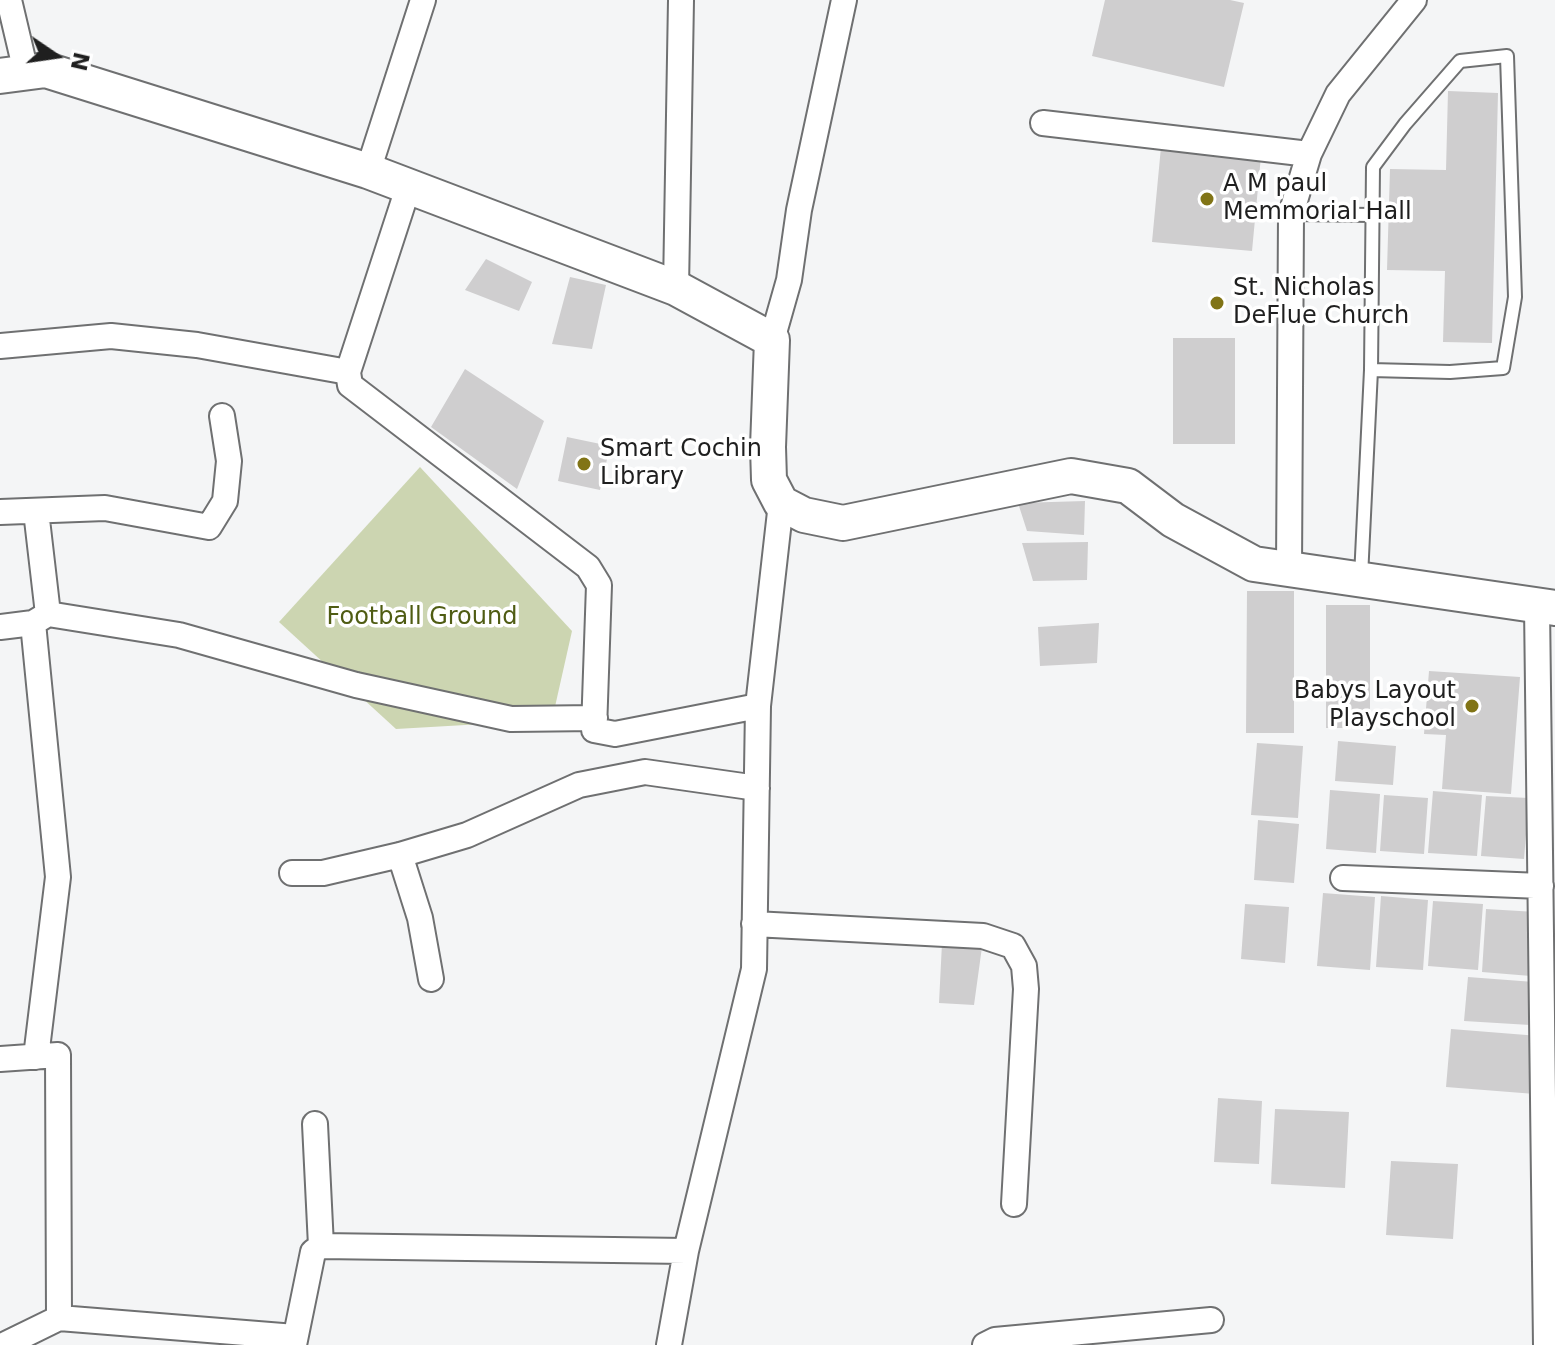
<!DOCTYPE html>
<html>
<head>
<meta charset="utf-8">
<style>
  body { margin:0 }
  #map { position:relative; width:1555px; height:1345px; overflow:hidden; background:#f4f5f6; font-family:"DejaVu Sans",sans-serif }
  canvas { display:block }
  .north { position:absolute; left:16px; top:16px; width:80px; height:80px; -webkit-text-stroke:6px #fff; paint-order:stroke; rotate:103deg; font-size:22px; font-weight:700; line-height:32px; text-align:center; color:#1f1f1f }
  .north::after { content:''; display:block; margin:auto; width:28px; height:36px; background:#1f1f1f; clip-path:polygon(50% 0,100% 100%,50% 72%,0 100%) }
</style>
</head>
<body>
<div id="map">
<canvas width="1555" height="1345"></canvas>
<div class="north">N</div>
</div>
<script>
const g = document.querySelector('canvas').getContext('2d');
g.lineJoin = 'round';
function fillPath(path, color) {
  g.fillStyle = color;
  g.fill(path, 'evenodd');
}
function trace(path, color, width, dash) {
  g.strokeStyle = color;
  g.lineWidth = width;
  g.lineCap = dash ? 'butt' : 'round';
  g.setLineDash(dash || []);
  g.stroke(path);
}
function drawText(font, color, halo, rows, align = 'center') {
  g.font = font + ' "DejaVu Sans",sans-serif';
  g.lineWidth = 7;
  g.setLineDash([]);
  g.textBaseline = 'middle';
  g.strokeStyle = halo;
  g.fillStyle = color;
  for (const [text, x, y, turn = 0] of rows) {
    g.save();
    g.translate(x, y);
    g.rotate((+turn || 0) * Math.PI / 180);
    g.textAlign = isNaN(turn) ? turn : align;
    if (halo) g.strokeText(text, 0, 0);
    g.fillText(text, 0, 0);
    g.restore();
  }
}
const green = new Path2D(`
  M420,467L572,631L552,720L396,729L279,622Z`);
const building = new Path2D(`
  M1105,0H1230L1244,3L1224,87L1092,56Z
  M1448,91L1498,93L1492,343L1443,342L1445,271L1387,270L1390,169L1446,170Z
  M1161,147L1261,156L1252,251L1152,242Z
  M486,259L532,282L519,311L465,290Z
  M570,277L606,285L592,349L552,344Z
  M1173,338H1235V444H1173Z
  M465,369L544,421L517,489L431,427Z
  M567,437L610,446L600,490L558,481Z
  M1085,501L1084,535L1027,531L1018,503Z
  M1088,542L1087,580L1033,581L1022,543Z
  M1247,591H1294V733H1246Z
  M1326,605H1370V728H1326Z
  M1099,623L1097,663L1040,666L1038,627Z
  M1429,671L1520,677L1511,794L1442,789L1446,735L1424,734Z
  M1338,741L1396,746L1393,785L1335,781Z
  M1257,743L1303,746L1298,818L1251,815Z
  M1330,790L1380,794L1376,853L1326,849Z
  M1433,791L1482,795L1477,856L1428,853Z
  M1384,795L1428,798L1424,854L1380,851Z
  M1486,796L1529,798L1524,859L1481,856Z
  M1258,820L1299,824L1294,883L1254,880Z
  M1323,893L1375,897L1370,970L1317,966Z
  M1381,896L1428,900L1423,970L1376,967Z
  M1433,901L1483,904L1478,970L1428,966Z
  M1245,904L1289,907L1285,963L1241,959Z
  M1486,909L1536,912L1531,976L1482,972Z
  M942,943L982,947L974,1005L939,1003Z
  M1468,977L1534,982L1530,1025L1464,1021Z
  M1451,1029L1539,1036L1535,1094L1446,1087Z
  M1218,1098L1262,1101L1259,1164L1214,1162Z
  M1275,1109L1349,1112L1345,1188L1271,1184Z
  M1391,1161L1458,1164L1453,1239L1386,1235Z`);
const service = new Path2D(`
  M1291,214L1372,215
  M1361,577L1371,370L1450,372L1503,368L1515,297L1507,56L1460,61L1405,124L1373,167L1371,370`);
const minor = new Path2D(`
  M9,0L26,72
  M1043,123L1309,154
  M368,171L423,0
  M408,188L348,372L350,385L588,567L599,585L594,730L615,734L758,706
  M676,288L681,0
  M772,340L789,280L799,210L844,0
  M0,346L111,336L197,345L348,372
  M36,511L48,614L179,635L356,685L511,719L595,718
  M0,512L105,508L209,527L225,501L229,461L222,416
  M1289,570L1291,214L1309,154L1338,94L1414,0
  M1537,606L1546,1345
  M0,627L33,623
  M400,855L420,918L431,979
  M292,873H323L400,855L467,835L579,785L645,772L757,788
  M1343,878L1541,886
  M754,924L983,936L1013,946L1024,966L1026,989L1014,1204
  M36,1057L58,877L33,623L48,614
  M0,1059L58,1055L59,1318
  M315,1124L321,1246
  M4,1345L59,1318L295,1337
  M294,1345L313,1252L321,1246L686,1251
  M669,1345L686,1251L754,969L758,706L781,503
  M985,1345L995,1340L1211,1320`);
const secondary = new Path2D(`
  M0,76L46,70L368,171L676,288L772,340L768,447L769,480L781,503L804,515L843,523L1071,476L1128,486L1173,520L1254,564L1555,608`);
const markers = [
  [1207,199,8,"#817416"],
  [1217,303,8,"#817416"],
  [584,464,8,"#817416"],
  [1472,706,8,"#817416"]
];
const poiNames = [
  ["A M paul",1223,185],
  ["Memmorial Hall",1223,213],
  ["St. Nicholas",1233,289],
  ["DeFlue Church",1233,317],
  ["Smart Cochin",600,450],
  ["Library",600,478],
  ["Babys Layout",1456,692,"right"],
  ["Playschool",1456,720,"right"]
];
const parkNames = [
  ["Football Ground",422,618]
];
fillPath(green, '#ccd5b1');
fillPath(building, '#cfcecf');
trace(service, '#6f7071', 16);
trace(minor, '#6f7071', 28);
trace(secondary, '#6f7071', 38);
trace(service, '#fff', 12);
trace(minor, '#fff', 24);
trace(secondary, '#fff', 34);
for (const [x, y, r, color] of markers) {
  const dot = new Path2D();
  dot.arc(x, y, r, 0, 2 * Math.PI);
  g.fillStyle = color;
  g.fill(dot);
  trace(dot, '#fff', 3);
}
drawText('24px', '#1f1f1f', '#fff', poiNames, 'left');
drawText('24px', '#4f5c13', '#fff', parkNames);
</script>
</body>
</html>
